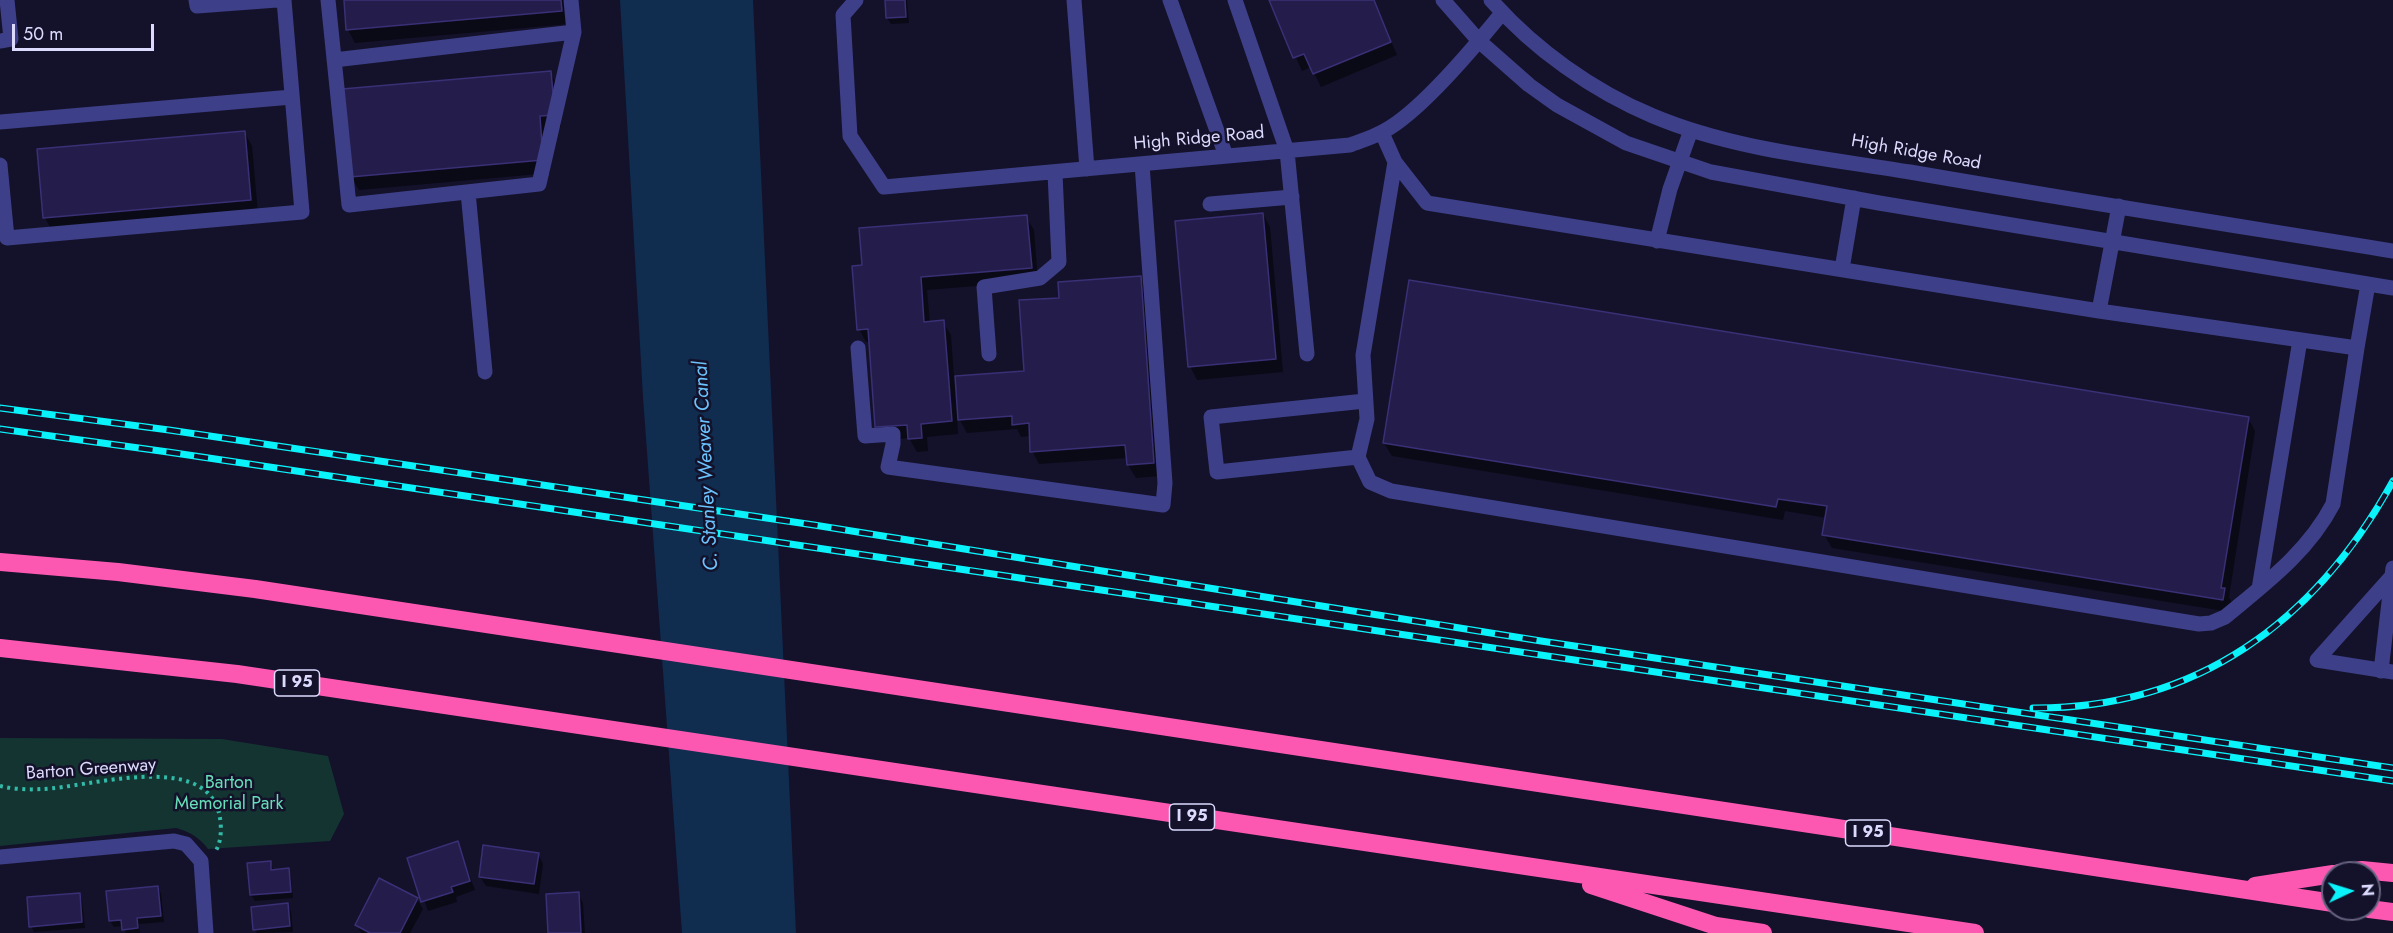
<!DOCTYPE html>
<html>
<head>
<meta charset="utf-8">
<style>
  body { margin:0 }
  #map { position:relative; width:2393px; height:933px; overflow:hidden; background:#14112a; font-family:Jost,sans-serif }
  canvas { display:block }
  .north { position:absolute; left:2321px; top:861px; width:60px; height:60px; box-sizing:border-box; background:#14112a; border:2px solid #64627f; border-radius:50%; rotate:86deg; font-size:16px; font-weight:700; line-height:24px; text-align:center; color:#dcdbfe }
  .north::after { content:''; display:block; margin:auto; width:21px; height:27px; background:#0af3fb; clip-path:polygon(50% 0,100% 100%,50% 72%,0 100%) }
  .scale { position:absolute; left:12px; top:24px; width:142px; height:27px; box-sizing:border-box; border:3px solid #dcdbfe; border-top:0; padding-left:8px; font-size:18px; line-height:21px; white-space:nowrap; color:#dcdbfe; -webkit-text-stroke:4px #14112a; paint-order:stroke }
</style>
</head>
<body>
<div id="map">
<canvas width="2393" height="933"></canvas>
<div class="north">N</div>
<div class="scale">50 m</div>
</div>
<script>
const g = document.querySelector('canvas').getContext('2d');
g.lineJoin = 'round';
function fillPath(path, color) {
  g.fillStyle = color;
  g.fill(path, 'evenodd');
}
function trace(path, color, width, dash) {
  g.strokeStyle = color;
  g.lineWidth = width;
  g.lineCap = dash ? 'butt' : 'round';
  g.setLineDash(dash || []);
  g.stroke(path);
}
function drawText(font, color, halo, rows, align = 'center') {
  g.font = font + ' Jost,sans-serif';
  g.lineWidth = 5;
  g.setLineDash([]);
  g.textBaseline = 'middle';
  g.strokeStyle = halo;
  g.fillStyle = color;
  for (const [text, x, y, turn = 0] of rows) {
    g.save();
    g.translate(x, y);
    g.rotate((+turn || 0) * Math.PI / 180);
    g.textAlign = isNaN(turn) ? turn : align;
    if (halo) g.strokeText(text, 0, 0);
    g.fillText(text, 0, 0);
    g.restore();
  }
}
const green = new Path2D(`
  M0,738L222,739L328,756L344,814L330,841L208,849C199,837 190,832 176,828L0,846Z`);
const water = new Path2D(`
  M620,0H753L796,933H682L643,397Z`);
const shadow = new Path2D(`
  M345,0H567L569,24L355,43L348,30Z
  M886,0H907L909,23L891,24L887,18Z
  M1270,0H1374L1397,55L1321,87L1311,67L1302,71Z
  M550,72L557,85L561,127L546,129L550,173L359,190L351,177Z
  M245,133L252,146L258,213L52,231L45,218Z
  M1263,214L1270,227L1283,372L1197,380L1190,366Z
  M1026,217L1034,230L1038,281L927,290L930,323L943,322L951,335L954,377L1025,372L1061,299L1140,278L1147,291L1160,476L1136,478L1128,465V458L1039,464L1032,451L1031,436L1021,437L1017,429L967,433L957,415L958,434L927,437L928,451L917,452L909,438L884,440L877,427L870,342H866L859,329L854,267Z
  M2248,418L2255,431L2229,597L2232,603L2230,612L1832,548L1824,534L1827,518L1785,511L1783,520L1392,456L1384,443Z
  M457,843L475,890L456,897L457,902L428,911L409,859Z
  M538,854L543,864L539,894L486,886L480,877Z
  M270,863L274,871L288,870L291,876L293,898L255,901L251,895Z
  M157,887L161,893L164,922L139,924L140,933H126L123,926L114,927L110,921Z
  M79,894L82,900L85,928L34,932L31,926Z
  M578,894L583,903L585,933H550Z
  M417,899L423,909L410,933H361L357,925Z
  M287,905L291,911L293,932L257,933L255,929Z`);
const building = new Path2D(`
  M344,0H561L562,11L346,30Z
  M885,0H905L906,17L886,18Z
  M1269,0H1374L1391,42L1313,74L1304,54L1293,58Z
  M551,71L555,115L540,116L543,160L350,177L342,89Z
  M245,131L251,200L43,218L37,149Z
  M1263,213L1276,359L1188,367L1175,221Z
  M1027,215L1032,268L921,277L924,322L944,320L952,421L921,424L922,438L908,439L907,425L875,427L868,329L857,330L852,266L862,265L859,228Z
  M1141,276L1154,463L1127,465L1125,445L1030,452L1029,423L1012,425V416L958,420L955,376L1024,371L1019,300L1059,298L1058,282Z
  M1409,280L2249,417L2221,588H2225L2223,600L1822,535L1827,506L1778,499L1776,507L1383,443Z
  M458,841L470,881L451,887L453,892L421,902L407,858Z
  M483,845L539,853L534,884L479,877Z
  M271,861V870L289,868L291,892L250,895L247,863Z
  M379,878L418,898L400,933H370L355,925Z
  M158,886L161,916L137,918L138,928L122,930L121,920L109,921L106,891Z
  M579,892L581,933H548L546,894Z
  M80,893L82,922L29,927L27,897Z
  M288,903L290,926L253,930L251,907Z`);
const path = new Path2D(`
  M0,786C13,789 28,790 42,789C86,788 203,750 219,813C222,825 222,844 214,853`);
const minor = new Path2D(`
  M196,0L197,6L277,0
  M328,0L349,205L539,184L574,32L571,0
  M856,0L843,15L850,136L884,187L1350,145C1360,141 1371,138 1380,133C1416,117 1476,45 1502,13
  M1074,0L1087,169
  M1170,0L1226,156
  M1235,0L1287,151L1307,354
  M1443,0L1479,41L1529,85L1557,105L1626,143L1711,172L1879,203L2393,288
  M1491,0C1534,49 1593,91 1653,116C1734,150 1825,158 1910,172C2071,200 2232,225 2393,251
  M0,41L11,39L7,0
  M334,60L574,32
  M0,122L292,97
  M1382,133L1395,162L1427,203L2099,311L2357,348L2368,284
  M1395,162L1363,355L1367,419L1358,457L1370,482L1391,491L2199,624L2211,623L2225,617C2266,583 2308,552 2333,504L2357,348
  M0,165L7,238L302,212L284,0
  M468,192L485,372
  M1210,204L1292,197
  M1657,241L1670,189L1691,130
  M1842,269L1854,198
  M2099,311L2119,206
  M858,348L865,436L893,434V444L888,467L1163,505L1165,483L1142,164
  M989,354L984,287L1040,278L1059,262L1055,173
  M1358,457L1217,472L1211,417L1365,401
  M2393,568L2392,576L2317,660L2393,672
  M2259,589L2300,340
  M2381,671L2392,576
  M0,857L174,841L186,844L201,861L206,933`);
const highway = new Path2D(`
  M0,562L118,572L255,589L2333,903
  M0,648L237,674L1975,933
  M2339,873L2362,870L2393,873
  M1591,885L1716,926L1763,933
  M2255,886L2333,874
  M2369,909L2393,912`);
const rail = new Path2D(`
  M0,408L169,430L814,525L1541,641L2393,768
  M0,429L168,452L2393,781
  M2033,708C2197,709 2315,622 2393,481`);
const shields = [
  [297,683,45],
  [1192,817,45],
  [1868,833,45]
];
const shieldNames = [
  ["I 95",297,683],
  ["I 95",1192,817],
  ["I 95",1868,833]
];
const streetNames = [
  ["High Ridge Road",1199,139,-5],
  ["High Ridge Road",1916,153,10],
  ["Barton Greenway",91,770,-4]
];
const parkNames = [
  ["Barton",229,784],
  ["Memorial Park",229,805]
];
const waterNames = [
  ["C. Stanley Weaver Canal",707,466,-93]
];
fillPath(green, '#143431');
fillPath(water, '#102c4f');
fillPath(shadow, '#0007');
fillPath(building, '#241d4b');
trace(building, '#393076', 1.5);
trace(path, '#32bba9', 4, [3, 4.5]);
trace(minor, '#3d3f88', 15);
trace(highway, '#fc58b2', 18);
trace(rail, '#0af3fb', 7);
trace(rail, '#14112a', 4.5, [14]);
for (const [x, y, w] of shields) {
  const box = new Path2D();
  box.roundRect(x - w / 2, y - 13, w, 26, 4.5);
  g.fillStyle = '#14112a';
  g.fill(box);
  trace(box, '#dcdbfe', 1.5);
}
drawText('bold 16px', '#dcdbfe', null, shieldNames);
drawText('18px', '#dcdbfe', '#14112a', streetNames);
drawText('18px', '#66dfb9', '#14112a', parkNames);
drawText('italic 20px', '#6ac3fd', '#14112a', waterNames);
</script>
</body>
</html>
